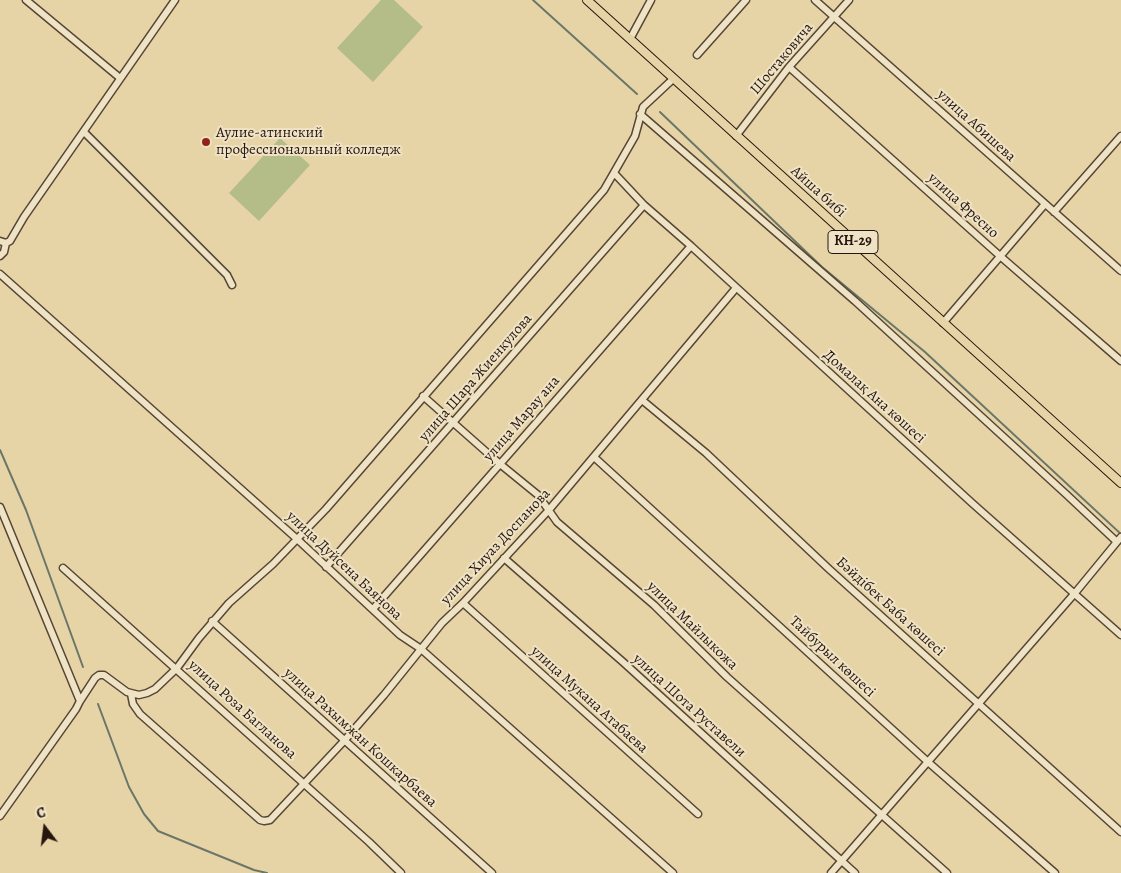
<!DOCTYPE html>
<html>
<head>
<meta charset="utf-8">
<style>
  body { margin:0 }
  #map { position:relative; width:1121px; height:873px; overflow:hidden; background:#e7d4a6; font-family:Alegreya,serif }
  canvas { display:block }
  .north { position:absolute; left:20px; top:803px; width:50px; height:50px; -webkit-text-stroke:4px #efe3c5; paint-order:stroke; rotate:345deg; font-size:14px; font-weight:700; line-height:20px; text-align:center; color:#27150f }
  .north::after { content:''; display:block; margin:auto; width:18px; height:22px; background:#27150f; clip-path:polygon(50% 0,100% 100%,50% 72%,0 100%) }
</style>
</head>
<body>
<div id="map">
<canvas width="1121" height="873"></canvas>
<div class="north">С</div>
</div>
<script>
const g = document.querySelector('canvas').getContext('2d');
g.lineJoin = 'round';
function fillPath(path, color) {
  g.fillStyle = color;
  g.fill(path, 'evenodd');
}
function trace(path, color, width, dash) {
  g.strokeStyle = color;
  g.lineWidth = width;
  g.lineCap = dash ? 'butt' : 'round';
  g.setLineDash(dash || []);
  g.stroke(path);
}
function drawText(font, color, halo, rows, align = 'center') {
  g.font = font + ' Alegreya,serif';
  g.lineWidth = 4;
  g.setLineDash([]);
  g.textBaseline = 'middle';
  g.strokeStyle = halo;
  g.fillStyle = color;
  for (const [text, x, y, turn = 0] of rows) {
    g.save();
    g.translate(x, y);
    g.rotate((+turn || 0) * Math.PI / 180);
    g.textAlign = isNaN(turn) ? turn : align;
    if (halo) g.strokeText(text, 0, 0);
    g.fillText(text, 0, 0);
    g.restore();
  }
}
const green = new Path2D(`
  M381,0H394L423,27L373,82L337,48Z
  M280,138L310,165L259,221L229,193Z`);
const stream = new Path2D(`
  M533,0L637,94
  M660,112L822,267L925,352L1121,534
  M0,450L26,510L83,667
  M98,704L129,787L144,814L158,831L254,870L267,873`);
const minor = new Path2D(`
  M26,0L120,78
  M815,0L1121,271
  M630,39L651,0
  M697,55L746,0
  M789,67L1000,256L1121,361
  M640,114L855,301L1067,495L1117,542
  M84,132L227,275L232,285
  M736,136L789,67L849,0
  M615,174L644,205L691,246L972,503L1121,635
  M1054,212L1121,136
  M0,241L6,243L10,241L24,217L175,0
  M0,256L4,252L6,243
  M0,274L297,539L400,635L421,649L673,873
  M943,323L1045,204
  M423,396L500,464L538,495L557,522L654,605L727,677L947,873
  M642,400L706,453L829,569L1121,832
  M594,457L928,762L1055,873
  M0,507L80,701L76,709L0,816
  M504,558L623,662L855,873
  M326,567L644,205
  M63,568L369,842L401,873
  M463,603L698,814
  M373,609L691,246
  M212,621L492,873
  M131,694L133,704L140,714L260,820L264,821L270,820L344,741L384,695L442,623L463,603L548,511L736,288
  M80,701L95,678L99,675H104L127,692L139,695L147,693L155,689L177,668L199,638L229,603L273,564L326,509L604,190L635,136L643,107L673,79
  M831,873L1075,593L1121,537`);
const major = new Path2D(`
  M587,0L1121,483`);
const markers = [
  [206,142,5,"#8f2418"]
];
const shields = [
  [853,242,50]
];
const shieldNames = [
  ["КН-29",853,242]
];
const streetNames = [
  ["Шостаковича",782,59,-50],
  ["улица Абишева",976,126,42],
  ["Айша бибі",818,192,42],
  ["улица Фресно",963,206,42],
  ["улица Шара Жиенкулова",476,378,-49],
  ["Домалақ Ана көшесі",874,397,42],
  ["улица Марау ана",522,419,-49],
  ["улица Хиуаз Доспанова",496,547,-47],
  ["улица Дуйсена Баянова",344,566,43],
  ["Бәйдібек Баба көшесі",890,607,42],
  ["улица Майлыкожа",692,626,44],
  ["Тайбурыл көшесі",832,657,43],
  ["улица Мукана Атабаева",589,700,42],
  ["улица Шота Руставели",689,706,42],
  ["улица Роза Багланова",242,710,42],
  ["улица Рахымжан Кошкарбаева",360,738,42]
];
const poiNames = [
  ["Аулие-атинский",216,133],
  ["профессиональный колледж",216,150]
];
fillPath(green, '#b4bd87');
trace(stream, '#6a7768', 2);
trace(minor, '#574535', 9);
trace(major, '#27150f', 10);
trace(minor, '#efe3c5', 6);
trace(major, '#e7d4a6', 8);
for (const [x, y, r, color] of markers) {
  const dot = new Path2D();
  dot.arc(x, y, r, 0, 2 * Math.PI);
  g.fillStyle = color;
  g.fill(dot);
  trace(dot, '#efe3c5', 2);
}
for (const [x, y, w] of shields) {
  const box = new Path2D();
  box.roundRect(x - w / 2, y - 11.5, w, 23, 4);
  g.fillStyle = '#efe3c5';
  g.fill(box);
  trace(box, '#27150f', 1);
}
drawText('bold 14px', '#27150f', null, shieldNames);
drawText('15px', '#27150f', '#efe3c5', streetNames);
drawText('15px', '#27150f', '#efe3c5', poiNames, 'left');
</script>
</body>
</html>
